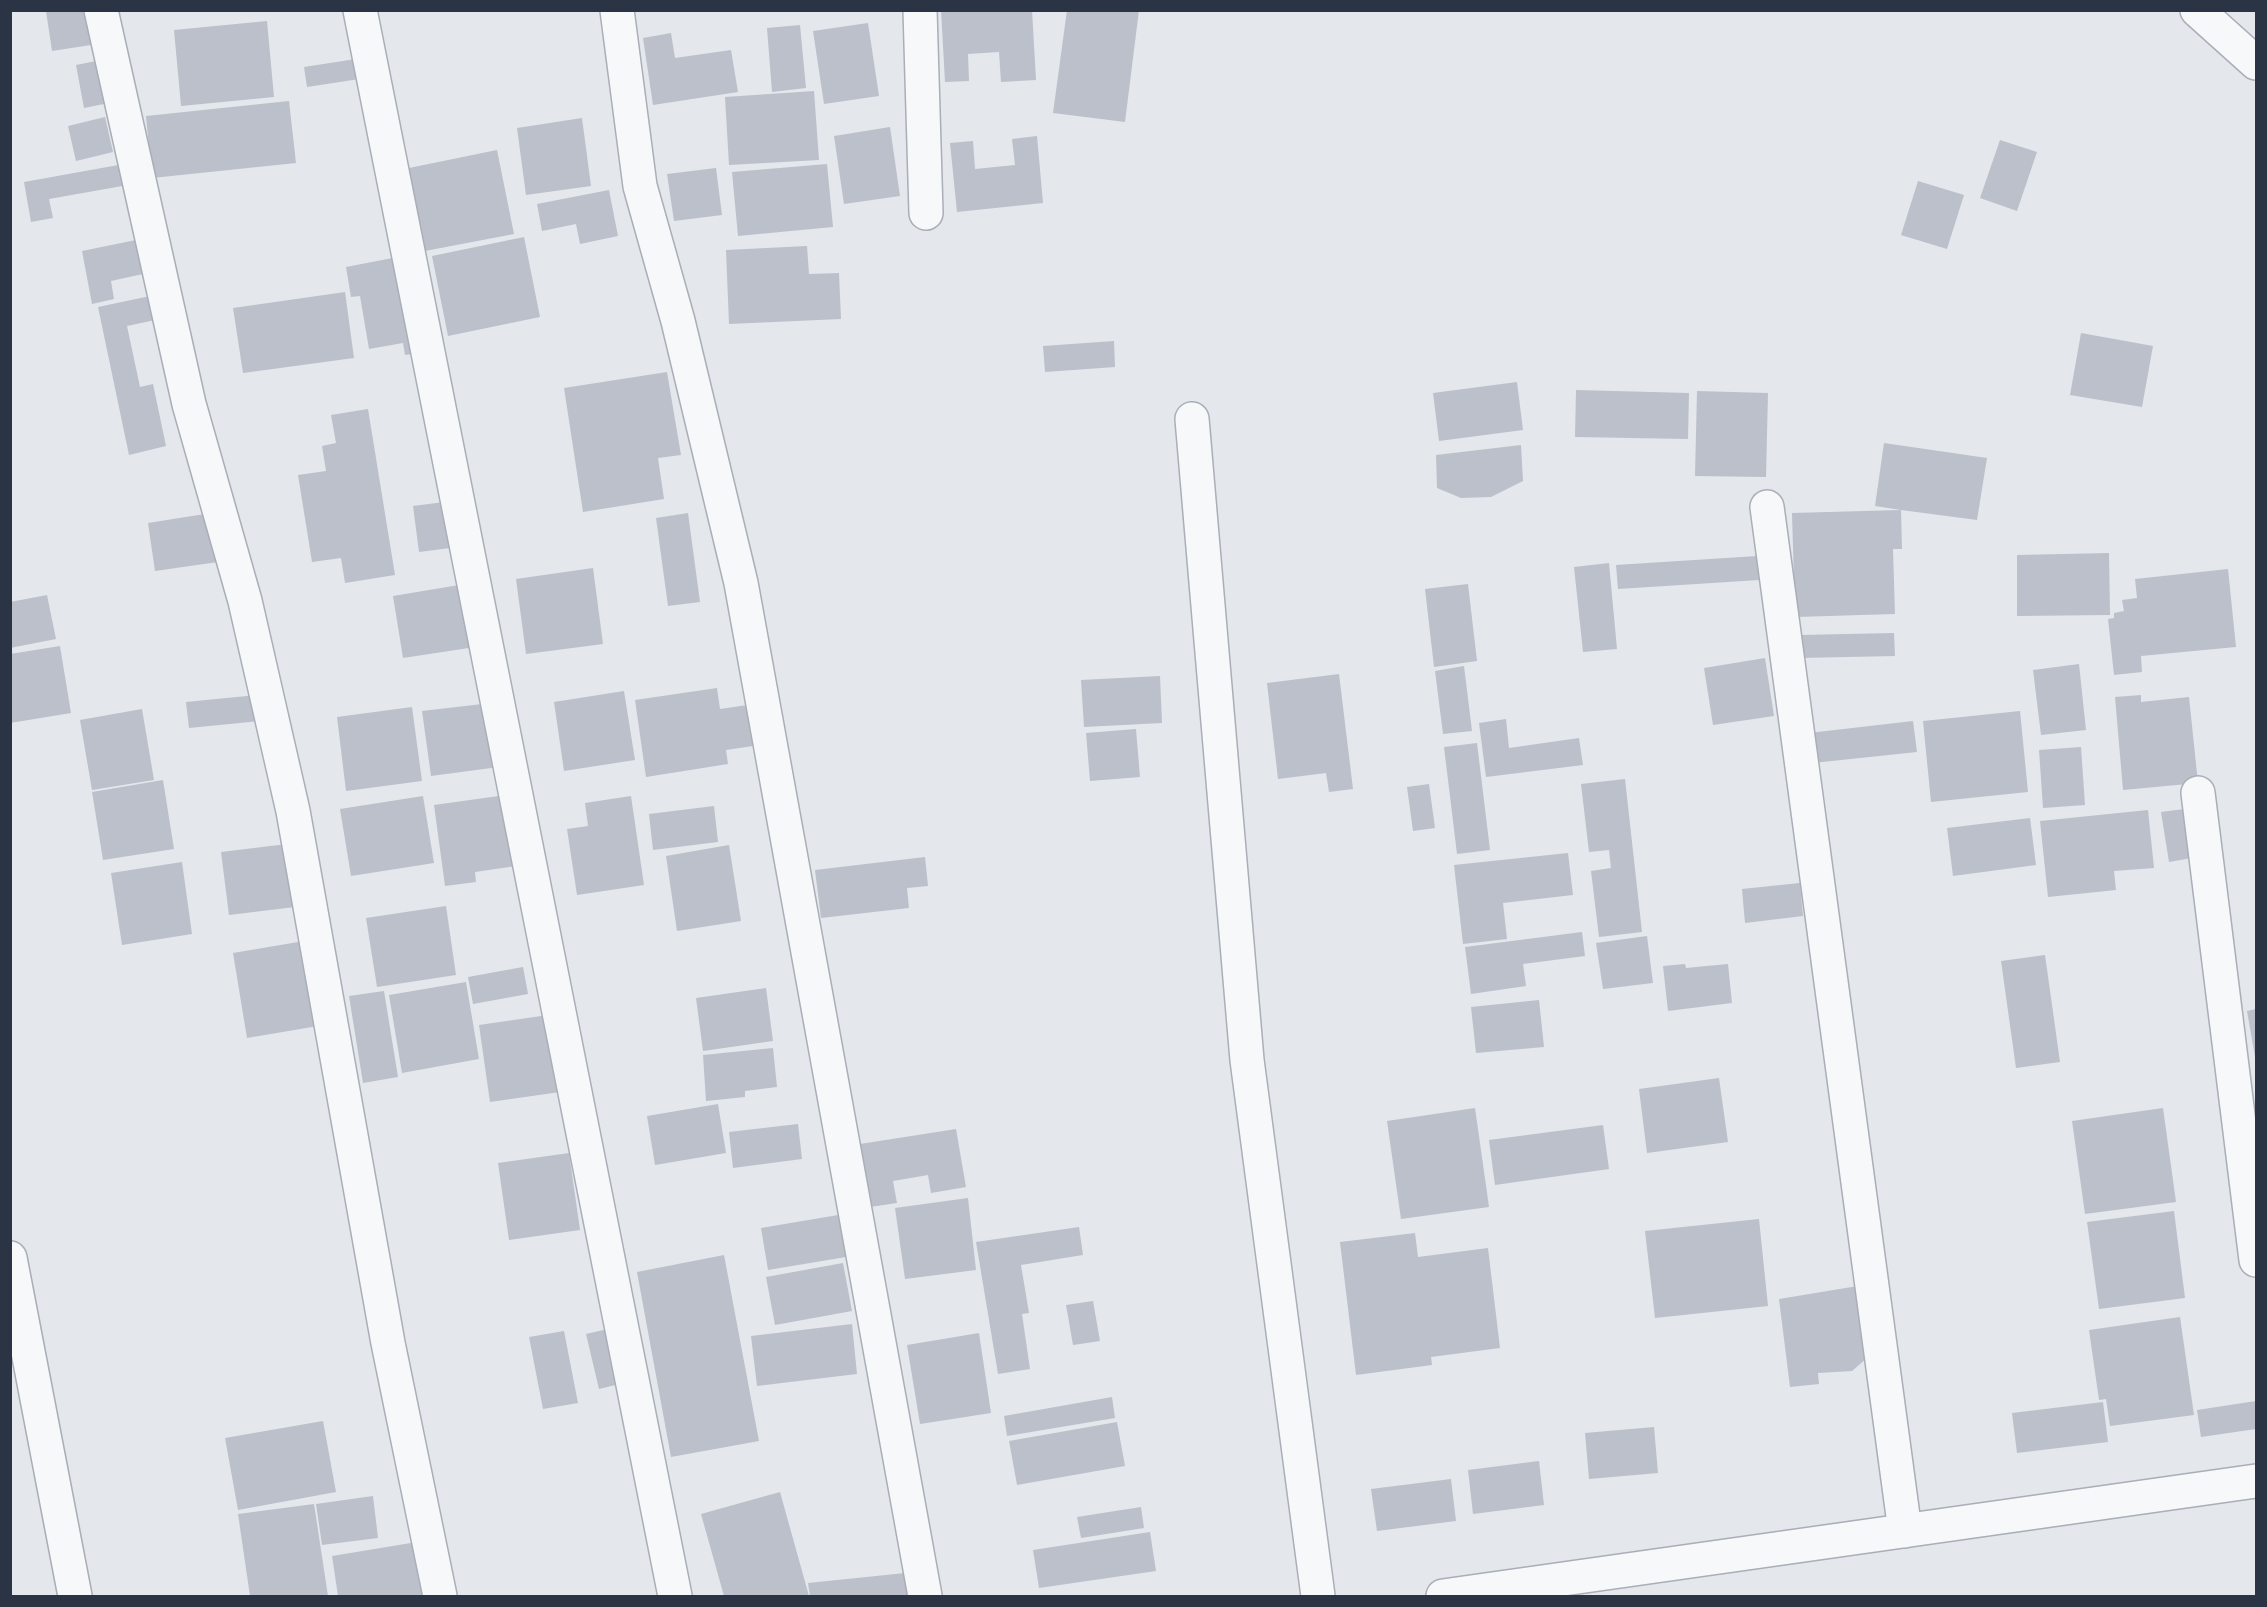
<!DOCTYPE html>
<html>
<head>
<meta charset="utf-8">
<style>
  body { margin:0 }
  #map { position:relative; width:2267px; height:1607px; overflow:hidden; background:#e4e7ec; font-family:"Fira Sans Condensed",sans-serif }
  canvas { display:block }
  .frame { position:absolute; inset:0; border:12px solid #2b3445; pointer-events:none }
</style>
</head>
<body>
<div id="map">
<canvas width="2267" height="1607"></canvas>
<div class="frame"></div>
</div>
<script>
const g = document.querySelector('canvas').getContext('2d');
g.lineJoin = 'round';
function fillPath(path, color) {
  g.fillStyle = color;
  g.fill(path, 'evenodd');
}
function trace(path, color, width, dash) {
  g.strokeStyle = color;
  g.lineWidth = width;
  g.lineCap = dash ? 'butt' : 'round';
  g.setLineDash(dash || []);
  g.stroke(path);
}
const building = new Path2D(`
  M86,10L91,45L52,51L46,11Z
  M941,10H1032L1036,80L1001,82L999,52L968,54L969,81L945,82Z
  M1067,10H1139L1125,122L1053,113Z
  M267,21L274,97L181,106L174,30Z
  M868,23L879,96L824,104L813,31Z
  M800,25L806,88L772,92L767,28Z
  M671,33L675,58L731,50L738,92L653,105L643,38Z
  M362,58L366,78L307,87L304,67Z
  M101,60L109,103L84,108L76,65Z
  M814,91L819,160L729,165L725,97Z
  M289,101L296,163L152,178L146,116Z
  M105,117L113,152L76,161L68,126Z
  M582,118L591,186L526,195L517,128Z
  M890,127L900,196L844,204L834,136Z
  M1037,136L1043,203L957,212L950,143L973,141L975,169L1015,165L1012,139Z
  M2000,140L2037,152L2017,211L1980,198Z
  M497,150L514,234L425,251L409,168Z
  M124,164L128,185L49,199L53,218L31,222L24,182Z
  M827,164L833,227L738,236L732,172Z
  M716,168L722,215L674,221L667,174Z
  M1918,181L1964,195L1947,249L1901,235Z
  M609,190L618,236L580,244L576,224L542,231L537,204Z
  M524,237L540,317L448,336L432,256Z
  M136,240L143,274L111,281L114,299L92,304L82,251Z
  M807,246L809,274L839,273L841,319L729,324L726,250Z
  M403,256L421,353L405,355L403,343L369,349L360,296L351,297L346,267Z
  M345,292L354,358L243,373L233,308Z
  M155,295L160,319L127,326L140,387L153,384L166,446L129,455L98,307Z
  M2081,333L2153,346L2142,407L2070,395Z
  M1114,341L1115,367L1045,372L1043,346Z
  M667,372L681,455L658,458L664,499L583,512L564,388Z
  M1517,382L1523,430L1439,441L1433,393Z
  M1576,390L1689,393L1688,439L1575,437Z
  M1697,391L1768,393L1766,477L1695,476Z
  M368,409L395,575L345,583L341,558L312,562L298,475L326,471L322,446L336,443L331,415Z
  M1884,443L1987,458L1977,520L1901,510L1902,549H1893L1895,614L1795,617L1792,513L1901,510L1875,506Z
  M1521,445L1523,481L1491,497L1461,498L1437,488L1436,455Z
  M452,501L458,547L419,552L413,506Z
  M211,513L218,562L155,571L148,523Z
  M688,513L700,602L668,606L656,518Z
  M2109,553L2110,615L2017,616V555Z
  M1757,556L1759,580L1618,589L1616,565Z
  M1609,563L1617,649L1583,652L1574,567Z
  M593,568L603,644L526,654L516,579Z
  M2228,569L2236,647L2141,656L2142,672L2114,675L2108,619L2114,618V613L2124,611L2122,600L2137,598L2135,579Z
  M471,583L482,646L403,658L393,596Z
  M1468,584L1477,661L1434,667L1425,589Z
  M47,595L56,639L10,648V602Z
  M1894,633L1895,656L1800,658V635Z
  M60,646L71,713L10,723V654Z
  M1765,658L1774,716L1713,725L1704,668Z
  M2079,664L2086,730L2041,735L2033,670Z
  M1464,666L1472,731L1443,734L1435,671Z
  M1339,674L1353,789L1329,792L1326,773L1278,779L1267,683Z
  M1160,676L1162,723L1084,727L1081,680Z
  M717,688L720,709L754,704L760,745L726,750L728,764L646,777L635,700Z
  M624,691L635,760L564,771L554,702Z
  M257,695L260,721L189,728L186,702Z
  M2141,695V702L2189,697L2198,783L2123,790L2115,697Z
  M491,703L499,767L431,776L422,711Z
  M412,707L422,781L346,791L337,717Z
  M142,709L154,780L92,790L80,720Z
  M2020,711L2028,792L1931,802L1923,721Z
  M1506,719L1509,748L1579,738L1583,765L1486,777L1479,723Z
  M1913,721L1917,752L1813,763L1809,733Z
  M1136,729L1140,777L1090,781L1086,733Z
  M1477,743L1490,850L1457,854L1444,747Z
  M2081,747L2085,805L2043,808L2039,750Z
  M1625,779L1642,932L1599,937L1591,871L1611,868L1609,850L1589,852L1581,784Z
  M163,780L174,849L103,860L92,792Z
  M1429,784L1435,828L1413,831L1407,787Z
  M513,794L523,865L475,872L476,882L445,886L434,805Z
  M423,796L434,863L351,876L340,809Z
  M631,796L644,885L577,895L567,829L588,826L585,803Z
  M714,806L718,842L653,850L649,814Z
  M2184,809L2192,858L2169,862L2161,812Z
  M2148,810L2154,868L2114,871L2116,890L2048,897L2040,821Z
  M2030,818L2036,865L1953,876L1947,828Z
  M287,844L295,907L229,915L221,852Z
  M729,845L741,921L677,931L666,856Z
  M1568,853L1573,895L1503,903L1507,939L1463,944L1454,865Z
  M925,857L928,886L907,888L909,908L821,918L815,870Z
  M182,862L192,934L122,945L111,873Z
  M1800,883L1803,916L1745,923L1742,889Z
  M446,906L456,975L377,987L366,918Z
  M1582,932L1585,956L1523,964L1526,986L1471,994L1465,947Z
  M1647,936L1653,983L1603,989L1596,943Z
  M304,941L318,1026L247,1038L233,953Z
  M2045,955L2060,1062L2016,1068L2001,961Z
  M1685,964L1686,968L1728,964L1732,1003L1668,1011L1663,966Z
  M523,967L528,994L473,1004L468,977Z
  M466,982L479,1059L402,1073L389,995Z
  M766,988L773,1041L703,1051L696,998Z
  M384,991L398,1077L363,1083L349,996Z
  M1539,1000L1544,1047L1476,1053L1471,1007Z
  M2256,1009V1057H2255L2247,1011Z
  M555,1014L567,1091L490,1102L479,1025Z
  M773,1048L777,1087L745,1091V1097L706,1101L703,1055Z
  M1719,1078L1728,1142L1647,1153L1639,1089Z
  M718,1104L726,1153L655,1165L647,1116Z
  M1475,1108L1489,1207L1401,1219L1387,1121Z
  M2163,1108L2176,1202L2085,1214L2072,1121Z
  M798,1124L802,1159L733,1168L729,1132Z
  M1603,1125L1609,1169L1495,1185L1489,1140Z
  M956,1129L966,1187L931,1193L928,1175L893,1181L897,1203L870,1207L860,1144Z
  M569,1153L580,1230L509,1240L498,1163Z
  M968,1198L976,1270L905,1279L895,1208Z
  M2174,1211L2185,1298L2099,1309L2087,1222Z
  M838,1215L846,1257L768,1270L761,1228Z
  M1759,1219L1768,1306L1655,1318L1645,1231Z
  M1079,1227L1083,1255L1021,1265L1029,1313L1022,1314L1030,1369L998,1374L976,1242Z
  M1415,1233L1418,1257L1488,1248L1500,1348L1431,1357L1432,1365L1356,1375L1340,1242Z
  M724,1255L759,1441L671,1457L637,1272Z
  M843,1263L852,1311L775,1325L766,1277Z
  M1864,1285L1867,1358L1852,1371L1818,1373L1819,1384L1790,1387L1779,1299Z
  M1093,1301L1100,1341L1073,1345L1066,1305Z
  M2180,1317L2194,1415L2110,1426L2106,1399L2099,1400L2089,1330Z
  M852,1324L857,1374L757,1386L751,1336Z
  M612,1328L624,1383L599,1389L586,1334Z
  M564,1331L578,1403L543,1409L529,1337Z
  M979,1333L991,1413L920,1424L907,1345Z
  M1112,1397L1115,1418L1007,1436L1004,1416Z
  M2256,1401V1429L2201,1437L2197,1410Z
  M2103,1402L2108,1442L2017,1453L2012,1413Z
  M323,1421L336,1492L238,1510L225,1438Z
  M1117,1422L1125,1466L1017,1485L1009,1441Z
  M1654,1427L1658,1473L1589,1479L1585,1433Z
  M1539,1461L1544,1505L1473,1514L1468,1470Z
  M1451,1479L1456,1521L1377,1531L1371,1489Z
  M780,1492L809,1596H724L701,1514Z
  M373,1496L378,1538L322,1545L316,1504Z
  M314,1504L328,1596H250L238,1514Z
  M1141,1507L1144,1528L1081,1538L1077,1517Z
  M1150,1532L1156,1571L1039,1588L1033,1550Z
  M417,1542L426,1596H338L332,1556Z
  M915,1572L918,1596H810L808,1583Z`);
const minor = new Path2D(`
  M101,10L189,404L245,601L293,811L388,1343L440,1596
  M360,10L675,1596
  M617,10L640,186L678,321L741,583L925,1596
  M920,10L926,213
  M2197,10L2256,63
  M1192,419L1247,1060L1318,1596
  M1767,507L1905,1531
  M2198,793L2256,1260
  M10,1258L75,1596
  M1443,1596L2256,1481`);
fillPath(building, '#bbc0ca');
trace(minor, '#a9aeb7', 36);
trace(minor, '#f7f8fa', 33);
</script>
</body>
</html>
